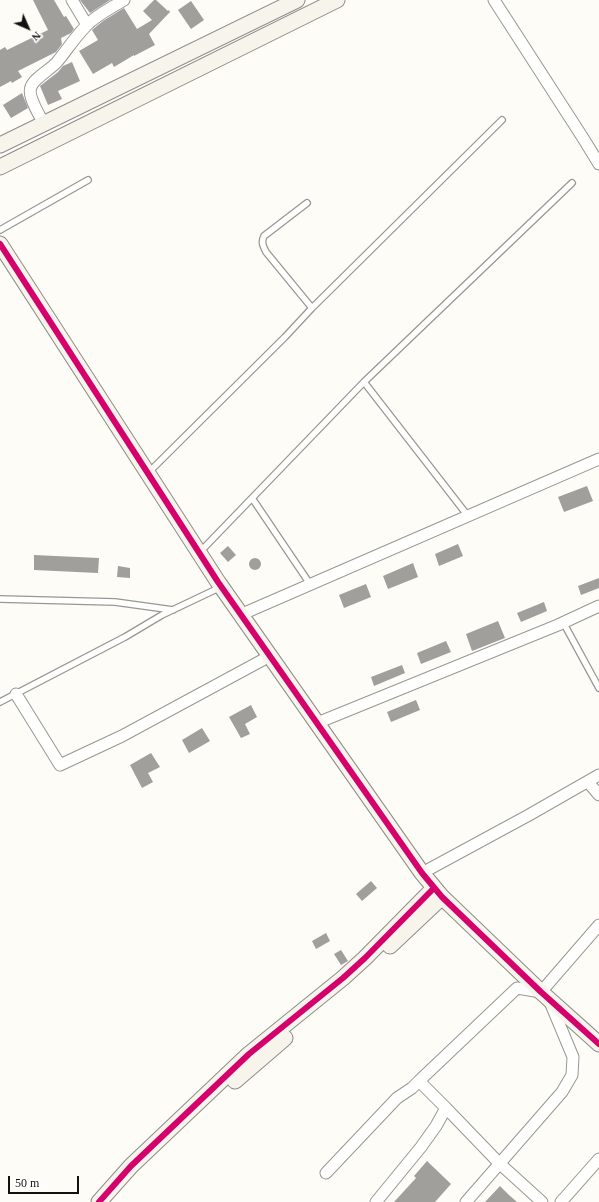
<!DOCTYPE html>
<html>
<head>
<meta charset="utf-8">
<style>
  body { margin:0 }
  #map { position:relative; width:599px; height:1202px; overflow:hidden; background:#fdfcf7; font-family:Georgia,serif }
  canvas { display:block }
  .north { position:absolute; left:8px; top:8px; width:40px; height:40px; -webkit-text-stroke:3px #fff; paint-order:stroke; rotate:135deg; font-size:11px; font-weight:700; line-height:16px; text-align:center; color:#111 }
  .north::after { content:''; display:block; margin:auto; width:14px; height:18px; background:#111; clip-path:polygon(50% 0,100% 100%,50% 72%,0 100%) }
  .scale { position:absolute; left:8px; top:1176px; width:71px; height:18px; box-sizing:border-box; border:2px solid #111; border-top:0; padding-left:5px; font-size:12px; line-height:14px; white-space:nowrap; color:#111; -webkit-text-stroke:3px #fff; paint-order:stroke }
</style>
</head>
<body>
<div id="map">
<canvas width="599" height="1202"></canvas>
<div class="north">N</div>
<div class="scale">50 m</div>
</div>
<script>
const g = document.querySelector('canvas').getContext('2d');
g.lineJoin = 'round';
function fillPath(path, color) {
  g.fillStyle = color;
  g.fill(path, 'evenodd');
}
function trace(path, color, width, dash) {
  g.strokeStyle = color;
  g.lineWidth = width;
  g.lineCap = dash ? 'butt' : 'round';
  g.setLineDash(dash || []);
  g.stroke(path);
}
const building = new Path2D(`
  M33,0H54L64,17L66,16L74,29L71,33L61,38L62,44L56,52L18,71L22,77L12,83L11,81L0,87V50L5,47L7,50L48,30Z
  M80,0H110L90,13Z
  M154,0H156L168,11L169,10L170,12L149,34L155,45L134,56V55L114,67L112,63L93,74L79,51L98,40L92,30L103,21L124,8L137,29L152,20L143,11Z
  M191,1L204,20L191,29L178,10Z
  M72,62L80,81L58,91L62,99L48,105L40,86L58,72L63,66Z
  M22,93L28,108L11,118L3,105Z
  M587,486L593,501L564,512L558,497Z
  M458,544L463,556L439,566L435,554Z
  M228,546L236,555L228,562L220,553Z
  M34,555L99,558L98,573L34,570Z
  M249 564a6 6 0 1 1 12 0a6 6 0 1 1-12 0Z
  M413,563L418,577L388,589L383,576Z
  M118,566L130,568V578L117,577Z
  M599,578V588L581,595L578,586Z
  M366,584L371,597L344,608L339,595Z
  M544,602L547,611L521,622L517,613Z
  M498,621L505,638L472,651L466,634Z
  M446,641L451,652L421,664L417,653Z
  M402,665L405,673L374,686L371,677Z
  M416,700L420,710L391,722L387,712Z
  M251,705L257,717L245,724L250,734L241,738L229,717Z
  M202,728L210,741L189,753L182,740Z
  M151,753L160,767L148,773L153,782L142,788L130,765Z
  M371,881L377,888L362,901L356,894Z
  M326,933L330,941L316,949L312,941Z
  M341,950L348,961L341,965L334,954Z
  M427,1161L451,1184L435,1202H394L416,1178L414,1176Z
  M500,1186L509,1195L517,1202H485Z`);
const lane = new Path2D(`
  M307,203L264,236C261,242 263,246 266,252L312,308
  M0,230L88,180
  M364,382L468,516
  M148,473L285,337L312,308L502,120
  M252,498L310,584
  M200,552L364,382L572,183
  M0,599L115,602L173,610
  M563,622L599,688
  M0,702L125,637L162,615L221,587`);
const street = new Path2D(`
  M72,0L87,25
  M494,0L583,138L599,164
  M44,124C40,116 27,96 31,87C34,78 50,70 57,62C67,50 75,37 86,26C96,15 111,8 124,0
  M240,615L599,459
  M16,694L60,765L122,736L270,656
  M317,723L558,625L599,606
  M588,782L599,795
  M422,873L529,815L599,775
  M446,1108L419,1081L517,988L541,992L599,925
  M326,1173L397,1098L412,1088L419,1081
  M376,1202L421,1147L436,1126L446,1108L499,1163L542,1202
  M466,1202L562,1092L572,1075L573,1057L550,1002
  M561,1202L599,1159`);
const secondary = new Path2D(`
  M0,145L297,0
  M0,167L337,0
  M0,244L218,582L422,873L442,897L541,992L599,1044
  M390,946L442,897
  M235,1081L285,1038
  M99,1202L131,1166L249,1054L343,978L365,958L434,888`);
const cycleway = new Path2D(`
  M0,244L218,582L422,873L442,897L541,992L599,1044
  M99,1202L131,1166L249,1054L343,978L365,958L434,888`);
fillPath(building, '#a19f9c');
trace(lane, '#979795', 8);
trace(street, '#979795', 13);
trace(secondary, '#8e8d8b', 17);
trace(lane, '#fffffe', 5.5);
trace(street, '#fffffe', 11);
trace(secondary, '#f6f4eb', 15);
trace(cycleway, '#d6006c', 6);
</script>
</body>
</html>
